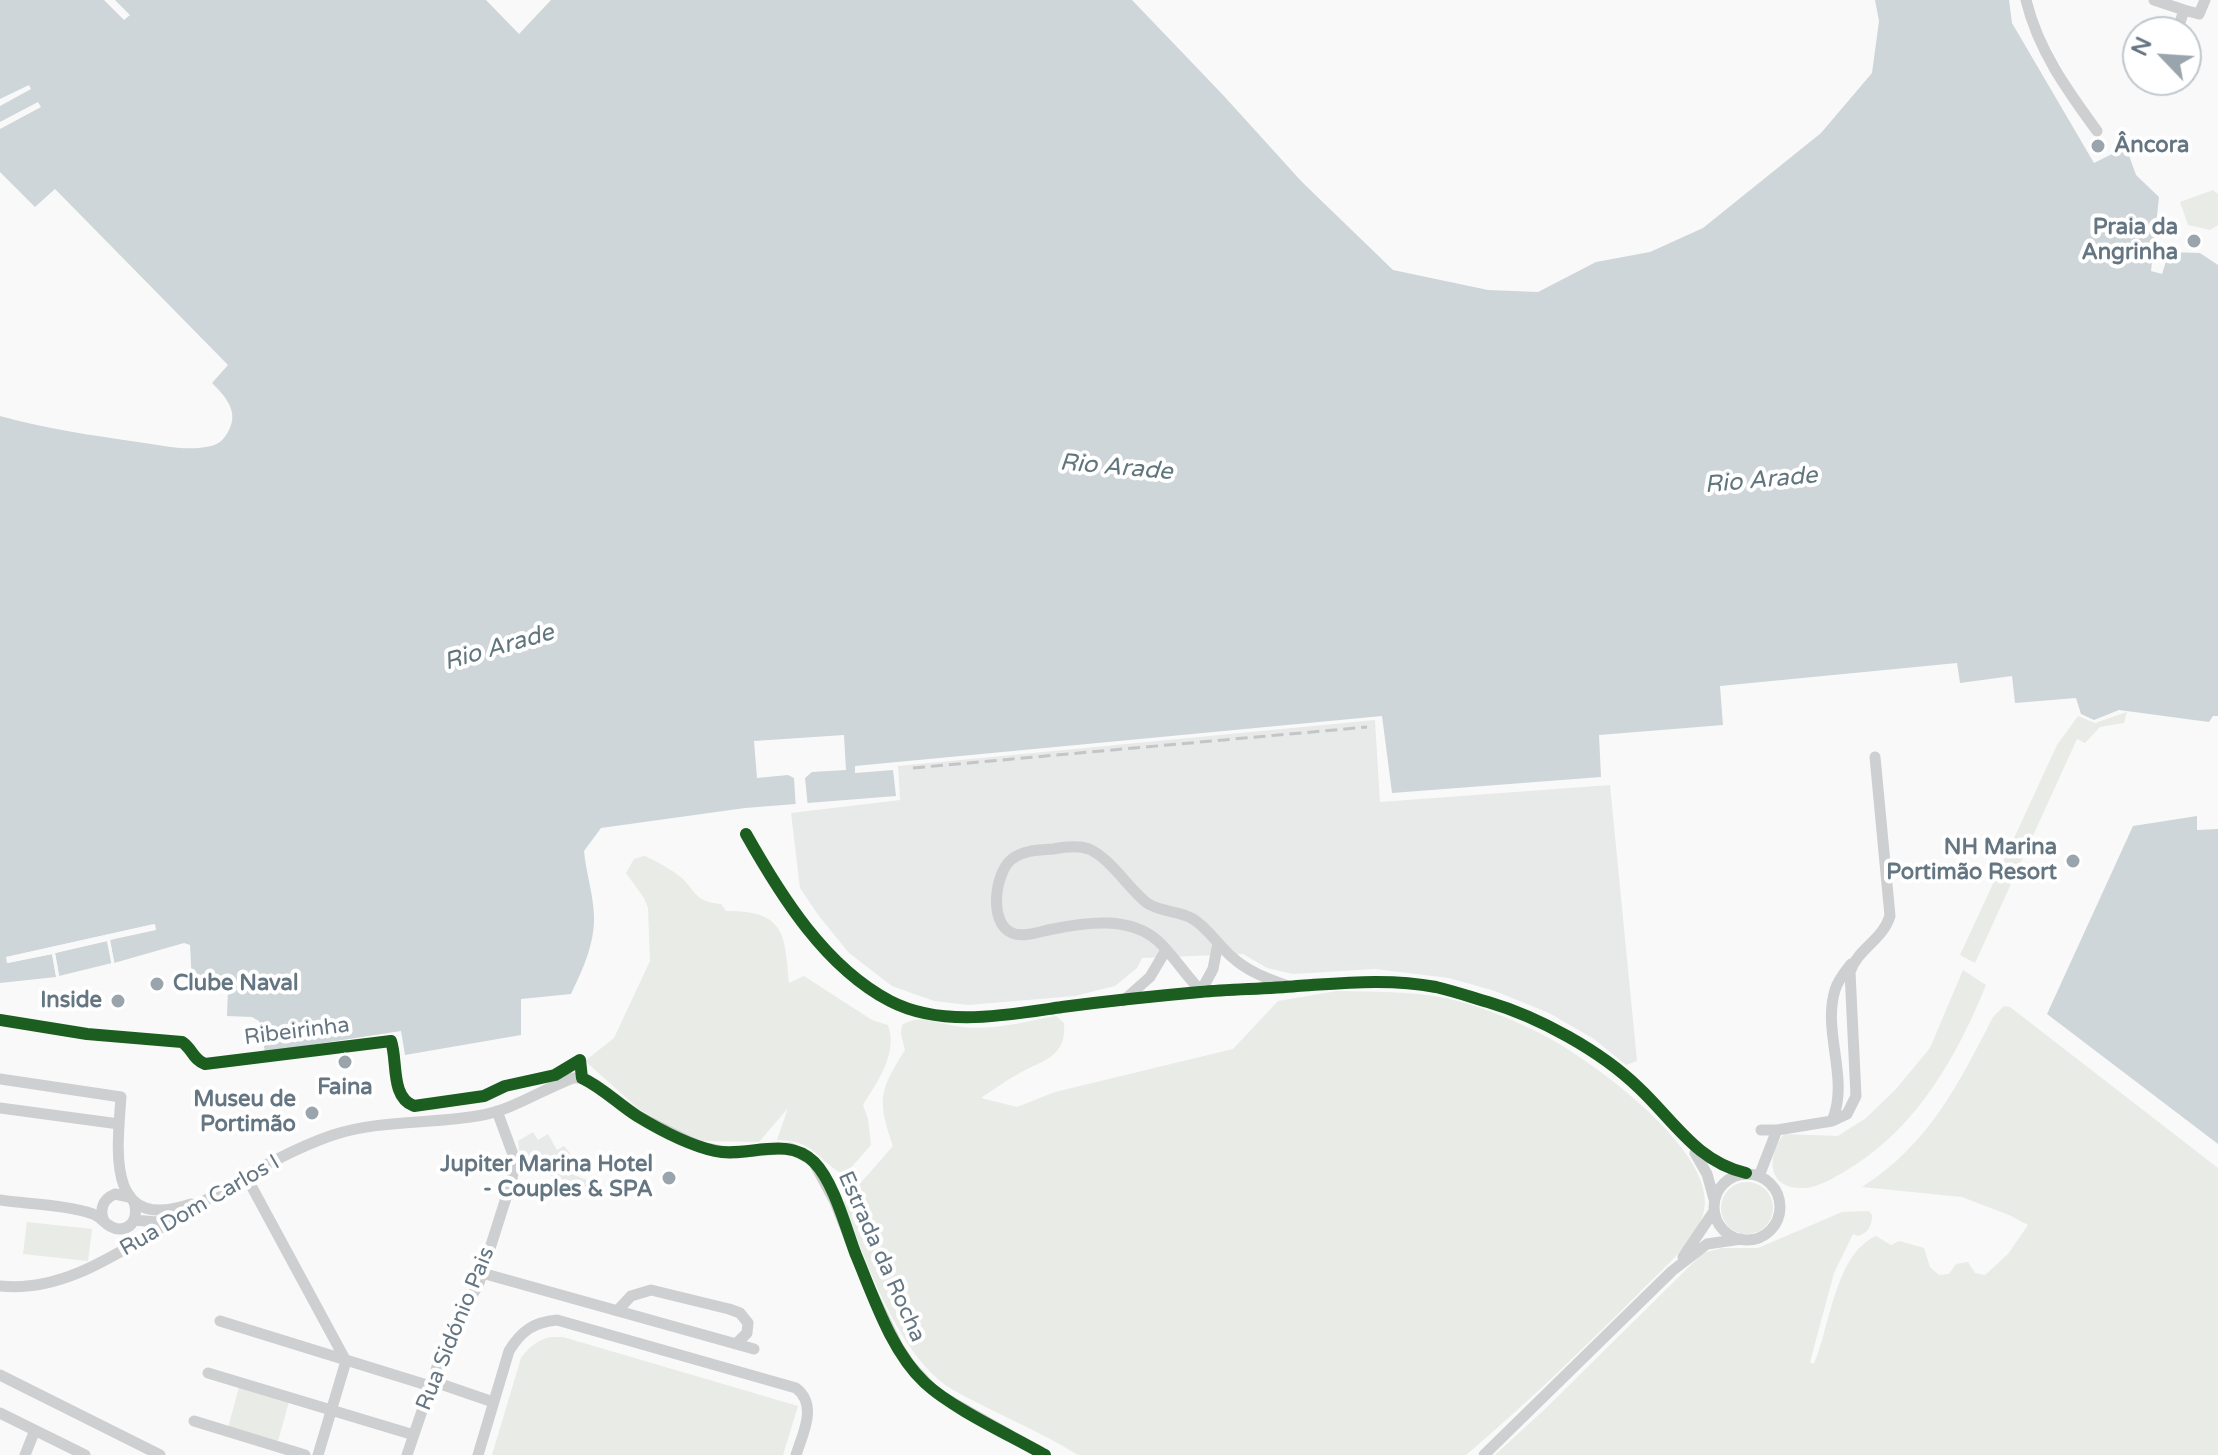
<!DOCTYPE html>
<html>
<head>
<meta charset="utf-8">
<style>
  body { margin:0 }
  #map { position:relative; width:2218px; height:1455px; overflow:hidden; background:#f9f9f9; font-family:"Varela Round",sans-serif }
  canvas { display:block }
  .north { position:absolute; left:2122px; top:16px; width:80px; height:80px; box-sizing:border-box; background:#fff; border:2px solid #c1c8cd; border-radius:50%; rotate:295deg; font-size:22px; font-weight:700; line-height:32px; text-align:center; color:#657683 }
  .north::after { content:''; display:block; margin:auto; width:28px; height:36px; background:#99a4ac; clip-path:polygon(50% 0,100% 100%,50% 72%,0 100%) }
</style>
</head>
<body>
<div id="map">
<canvas width="2218" height="1455"></canvas>
<div class="north">N</div>
</div>
<script>
const g = document.querySelector('canvas').getContext('2d');
g.lineJoin = 'round';
function fillPath(path, color) {
  g.fillStyle = color;
  g.fill(path, 'evenodd');
}
function trace(path, color, width, dash) {
  g.strokeStyle = color;
  g.lineWidth = width;
  g.lineCap = dash ? 'butt' : 'round';
  g.setLineDash(dash || []);
  g.stroke(path);
}
function drawText(font, color, halo, rows, align = 'center') {
  g.font = font + ' "Varela Round",sans-serif';
  g.lineWidth = 8;
  g.setLineDash([]);
  g.textBaseline = 'middle';
  g.strokeStyle = halo;
  g.fillStyle = color;
  for (const [text, x, y, turn = 0] of rows) {
    g.save();
    g.translate(x, y);
    g.rotate((+turn || 0) * Math.PI / 180);
    g.textAlign = isNaN(turn) ? turn : align;
    if (halo) g.strokeText(text, 0, 0);
    g.fillText(text, 0, 0);
    g.restore();
  }
}
const built = new Path2D(`
  M1375,720L1380,802L1610,785L1637,1061L1626,1065L1594,1039L1549,1013L1495,991L1449,978L1375,969L1293,974L1267,968L1243,954L1142,958L1137,968L1115,986L1075,996L968,1005L934,1001L892,986L849,953L819,916L800,888L791,813L900,800L898,766Z
  M533,1132L538,1140L548,1134L557,1150L564,1146L570,1153L562,1167L569,1173L597,1184L595,1190L521,1166L518,1141Z`);
const green = new Path2D(`
  M2213,190L2218,194V225L2210,230L2188,225L2180,202Z
  M2127,712L2124,723L2100,727L2085,743L2077,739L1975,963L1960,955L2057,745L2078,716L2095,723Z
  M644,856C655,860 676,872 684,880C697,895 698,902 721,904L726,911C784,911 785,932 789,983L804,976L872,1020L888,1025C898,1053 878,1081 863,1105L868,1119L871,1145L849,1170L841,1173C814,1157 814,1140 777,1140L788,1108L759,1142L700,1141L640,1110L585,1061L614,1038L650,961L648,908L644,898L626,873L634,859Z
  M1963,970L1986,985C1958,1054 1919,1124 1855,1165C1842,1173 1821,1187 1805,1188C1768,1190 1765,1159 1784,1134L1838,1136L1866,1118L1896,1089L1930,1048Z
  M1337,991C1373,992 1410,991 1445,998C1479,1005 1517,1021 1547,1037C1592,1061 1723,1155 1703,1215C1692,1246 1660,1271 1638,1294C1582,1350 1526,1404 1466,1455H1078C1038,1430 994,1413 953,1390C898,1357 866,1260 843,1203L893,1146C877,1100 879,1091 905,1050L901,1034L902,1025C923,1013 935,1023 956,1026C988,1032 1024,1022 1056,1016L1064,1023C1067,1058 1042,1060 1018,1074C1005,1081 993,1090 981,1098L1017,1107L1055,1092L1233,1049L1278,1001Z
  M2004,1006L2010,1007L2218,1168V1455H1495L1545,1409L1703,1253L1722,1248H1758L1842,1212L1869,1211L1872,1215C1872,1226 1868,1233 1858,1236L1853,1234L1834,1273L1810,1362L1814,1364C1830,1327 1835,1254 1876,1236L1891,1245L1899,1241L1924,1248L1930,1267L1939,1275L1949,1274L1956,1264L1968,1262L1975,1273L1985,1275L2008,1254L2028,1225L2009,1215L1962,1197L1862,1187C1929,1144 1958,1085 1993,1017Z
  M1721 1208a26 26 0 1 1 52 0a26 26 0 1 1-52 0Z
  M27,1222L92,1229L88,1261L23,1254Z
  M550,1337H563L798,1406L783,1455H492L521,1358C529,1347 536,1341 550,1337Z
  M239,1387L289,1402L278,1441L228,1428Z`);
const water = new Path2D(`
  M0,0H104L124,20L130,15L115,0H486L519,34L551,0H1132L1223,95L1302,182L1393,270L1488,290L1538,292L1596,262L1650,252L1703,228L1821,133L1872,73L1879,21L1875,0H2009L2012,23L2094,163L2126,147L2136,175L2159,197L2151,271L2162,274L2169,252L2200,253L2218,265V716H2213L2209,722L2119,710L2094,720L2081,714L2076,698L2015,703L2012,676L1960,683L1957,663L1720,686L1723,725L1599,735L1601,777L1392,793L1382,716L855,766V773L893,770L896,796L745,808L601,828L584,851C586,872 593,893 594,915C595,943 583,969 571,994L521,999V1035L405,1055L401,1031L265,1052L259,1021L252,1017L227,1016L228,989L192,983L190,945L184,943L114,963L110,940L154,924L7,957L8,963L52,954L56,977L0,983V416C46,429 91,435 138,442C162,445 187,452 211,446C220,444 225,438 229,430C239,411 225,396 212,383L228,365L55,189L35,207L0,172V129L41,107L38,102L0,122V106L31,89L29,85L0,99Z
  M2197,816V830L2218,829V1144L2047,1014L2133,826Z
  M107,941L112,963L59,976L55,953Z`);
const pier = new Path2D(`
  M844,735L846,770L812,772L805,778L808,808L796,810L794,778L788,775L757,778L754,741Z
  M155,924L156,930L110,940L115,966L112,967L107,941L55,953L60,980L57,981L52,954L7,963L6,957Z`);
const minor = new Path2D(`
  M2026,0C2038,50 2067,90 2097,131
  M2154,0L2184,10
  M2177,32L2184,10L2199,14L2205,0
  M746,834C781,896 825,967 890,1001C942,1028 1007,1015 1062,1007C1108,1001 1155,996 1200,992C1233,989 1265,989 1297,986C1343,983 1389,978 1436,987C1453,991 1471,997 1488,1002C1539,1017 1601,1051 1639,1088C1674,1121 1697,1162 1746,1173
  M1201,991C1186,976 1174,956 1158,941C1130,916 1087,922 1053,929C1041,931 1024,938 1012,933C988,923 995,872 1012,859C1024,850 1039,850 1053,849C1064,847 1078,845 1089,849C1110,858 1129,889 1147,903C1162,913 1179,910 1193,919C1208,928 1218,945 1232,957C1247,971 1266,978 1285,985
  M1201,991L1213,969L1218,943
  M1123,1001L1150,977L1166,950
  M0,1079L121,1097C117,1152 106,1233 191,1204
  M0,1108L119,1124
  M1832,1121C1850,1079 1822,1033 1835,990C1838,980 1845,972 1851,964
  M1761,1130H1777
  M1695,1153L1707,1174L1714,1199
  M1714 1207a33 33 0 1 1 66 0a33 33 0 1 1-66 0Z
  M1759,1176L1777,1130L1832,1121L1847,1114L1856,1096L1850,972C1858,948 1882,941 1890,916L1875,757
  M247,1178L346,1361L318,1455
  M0,1200C27,1204 68,1205 93,1214C103,1218 108,1229 119,1229C134,1229 138,1215 134,1202
  M134,1220L157,1222L169,1218
  M104,1221C99,1209 103,1199 115,1194L129,1197
  M1683,1257L1714,1211
  M482,1273L754,1349
  M0,1286C61,1293 117,1254 167,1224C218,1193 277,1154 333,1135C379,1120 429,1124 477,1116C511,1111 541,1090 573,1078H582L596,1085L638,1116L700,1147L732,1153L790,1148L813,1161L835,1202L868,1285L897,1345L910,1365L936,1393L1045,1455
  M617,1311L631,1296L651,1290L729,1309L740,1313L748,1323L747,1333L736,1344
  M220,1321L430,1386
  M208,1373L414,1435
  M0,1375L160,1455
  M432,1381L493,1402
  M0,1413L85,1455
  M194,1421L305,1455
  M25,1455L35,1430
  M407,1455L442,1352L479,1283L512,1179L515,1160L497,1111
  M478,1455L509,1351C521,1331 534,1322 557,1320L796,1388C818,1405 803,1433 796,1455
  M1484,1455L1672,1271L1707,1244L1741,1239`);
const rail = new Path2D(`
  M913,768L1367,727`);
const cycleway = new Path2D(`
  M746,834C781,896 825,967 890,1001C942,1028 1007,1015 1062,1007C1108,1001 1155,996 1200,992C1233,989 1265,989 1297,986C1343,983 1389,978 1436,987C1453,991 1471,997 1488,1002C1539,1017 1601,1051 1639,1088C1674,1121 1697,1162 1746,1173
  M0,1020L87,1034L182,1042C192,1048 193,1060 205,1064L391,1041C398,1061 390,1097 414,1106L484,1096L505,1086L555,1075L580,1060L582,1078C603,1088 618,1104 637,1116C660,1130 688,1145 715,1151C747,1158 787,1135 814,1162C834,1182 846,1229 856,1255C874,1298 891,1351 925,1383C953,1409 1010,1435 1045,1455`);
const markers = [
  [2098,146,8,"#99a4ac"],
  [2194,241,8,"#99a4ac"],
  [2073,861,8,"#99a4ac"],
  [157,984,8,"#99a4ac"],
  [118,1001,8,"#99a4ac"],
  [345,1062,8,"#99a4ac"],
  [312,1113,8,"#99a4ac"],
  [669,1178,8,"#99a4ac"]
];
const poiNames = [
  ["Âncora",2114,146,"left"],
  ["Praia da",2178,228],
  ["Angrinha",2178,253],
  ["NH Marina",2057,848],
  ["Portimão Resort",2057,873],
  ["Clube Naval",173,984,"left"],
  ["Inside",102,1001],
  ["Faina",345,1088,"center"],
  ["Museu de",296,1100],
  ["Portimão",296,1125],
  ["Jupiter Marina Hotel",653,1165],
  ["- Couples & SPA",653,1190]
];
const streetNames = [
  ["Ribeirinha",297,1032,-7],
  ["Rua Dom Carlos I",200,1206,-30],
  ["Estrada da Rocha",881,1257,66],
  ["Rua Sidónio Pais",456,1329,-68]
];
const waterNames = [
  ["Rio Arade",1116,468,5],
  ["Rio Arade",1761,481,-5],
  ["Rio Arade",499,648,-16]
];
fillPath(built, '#e8e9e9');
fillPath(green, '#e8ebe6');
fillPath(water, '#ced6d9');
fillPath(pier, '#f9f9f9');
trace(minor, '#cecfd0', 11);
trace(rail, '#c3c5c6', 3, [12, 6]);
trace(cycleway, '#1b5e20', 12);
for (const [x, y, r, color] of markers) {
  const dot = new Path2D();
  dot.arc(x, y, r, 0, 2 * Math.PI);
  g.fillStyle = color;
  g.fill(dot);
  trace(dot, '#fff', 3);
}
drawText('bold 22px', '#657683', '#fff', poiNames, 'right');
drawText('22px', '#657683', '#fff', streetNames);
drawText('italic 24px', '#60757c', '#fff', waterNames);
</script>
</body>
</html>
